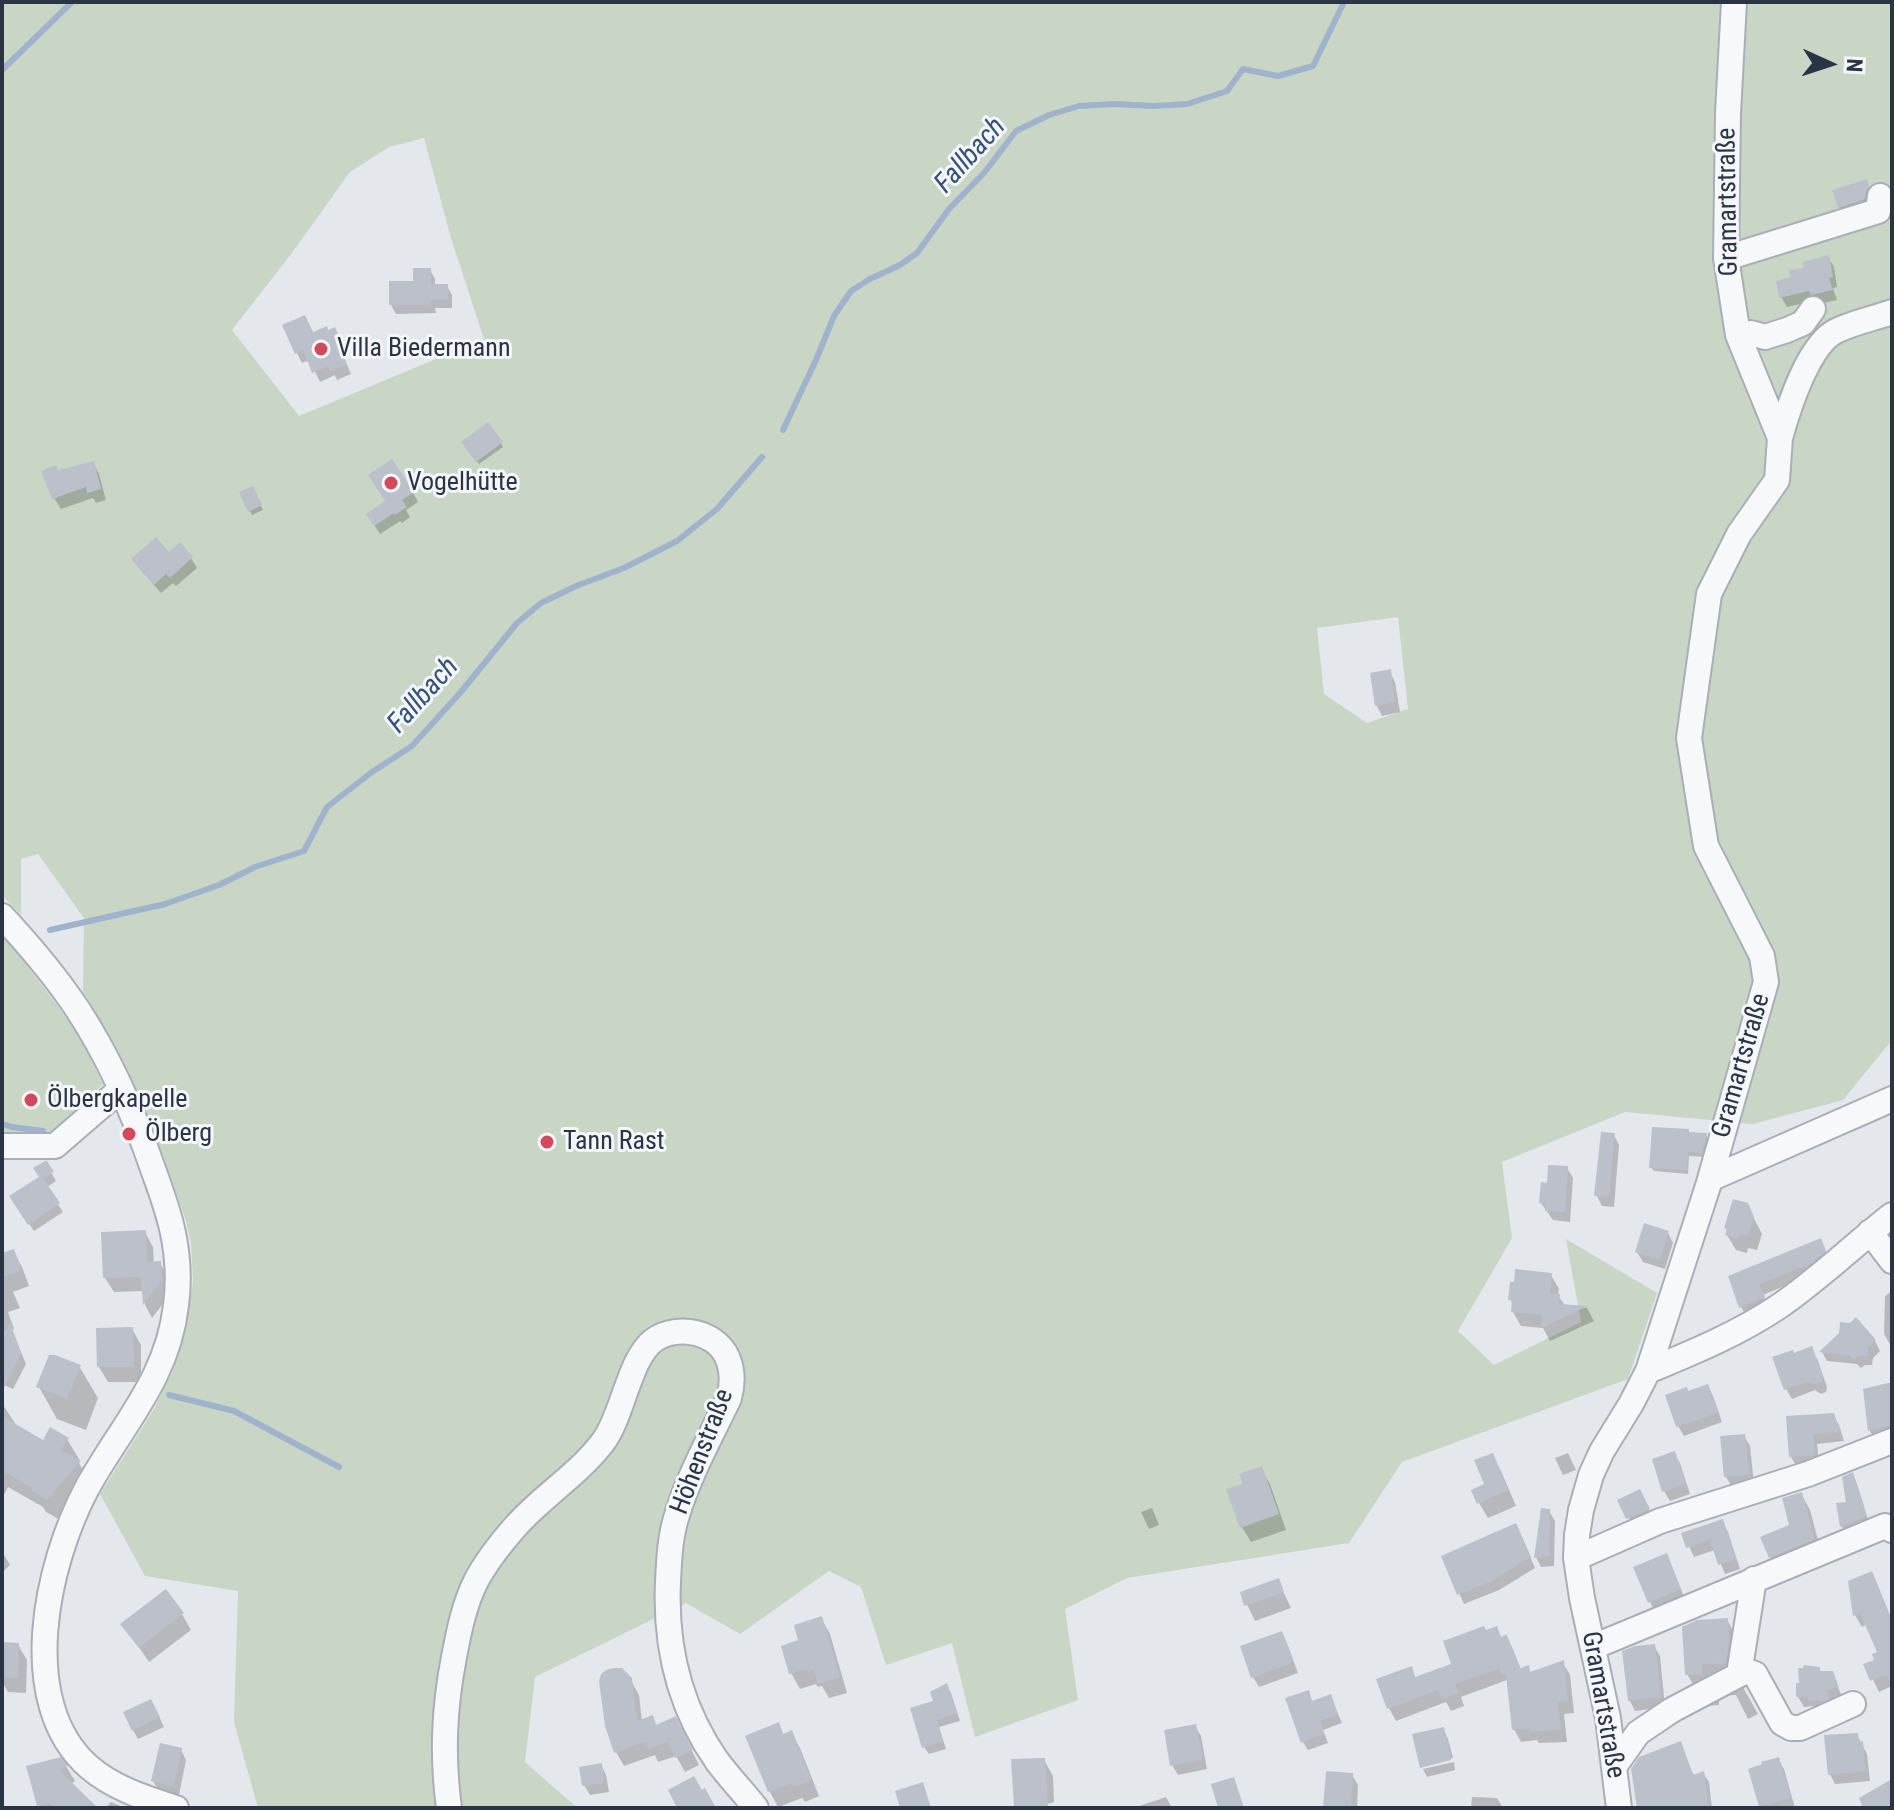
<!DOCTYPE html>
<html>
<head>
<meta charset="utf-8">
<style>
  body { margin:0 }
  #map { position:relative; width:1894px; height:1810px; overflow:hidden; background:#e4e7ec; font-family:"Roboto Condensed",sans-serif }
  canvas { display:block }
  .frame { position:absolute; inset:0; border:4px solid #2b3445; pointer-events:none }
  .north { position:absolute; left:1790px; top:24px; width:80px; height:80px; -webkit-text-stroke:6px #f4f6f9; paint-order:stroke; rotate:93deg; font-size:22px; font-weight:700; line-height:32px; text-align:center; color:#2b3445 }
  .north::after { content:''; display:block; margin:auto; width:28px; height:36px; background:#2b3445; clip-path:polygon(50% 0,100% 100%,50% 72%,0 100%) }
</style>
</head>
<body>
<div id="map">
<canvas width="1894" height="1810"></canvas>
<div class="frame"></div>
<div class="north">N</div>
</div>
<script>
const g = document.querySelector('canvas').getContext('2d');
g.lineJoin = 'round';
function fillPath(path, color) {
  g.fillStyle = color;
  g.fill(path, 'evenodd');
}
function trace(path, color, width, dash) {
  g.strokeStyle = color;
  g.lineWidth = width;
  g.lineCap = dash ? 'butt' : 'round';
  g.setLineDash(dash || []);
  g.stroke(path);
}
function drawText(font, color, halo, rows, align = 'center') {
  g.font = font + ' "Roboto Condensed",sans-serif';
  g.lineWidth = 6;
  g.setLineDash([]);
  g.textBaseline = 'middle';
  g.strokeStyle = halo;
  g.fillStyle = color;
  for (const [text, x, y, turn = 0] of rows) {
    g.save();
    g.translate(x, y);
    g.rotate((+turn || 0) * Math.PI / 180);
    g.textAlign = isNaN(turn) ? turn : align;
    if (halo) g.strokeText(text, 0, 0);
    g.fillText(text, 0, 0);
    g.restore();
  }
}
const green = new Path2D(`
  M2,2H1892V1040L1843,1100L1753,1124L1625,1112L1502,1162L1512,1238L1458,1331L1494,1365L1581,1322L1566,1239L1657,1293L1628,1379L1402,1462L1349,1543L1127,1578L1065,1609L1078,1700L975,1737L952,1643L886,1665L861,1587L829,1571L740,1634L686,1603L535,1677L525,1762L575,1806L581,1808H258L234,1722L238,1591L145,1576L100,1494L154,1409L173,1370L187,1321L193,1281L191,1243L186,1221L161,1150L118,1051L83,991L84,918L38,854L21,859V915L2,895ZM424,138L451,238L484,339L299,416L232,330L292,253L350,172L389,147ZM1398,617L1408,709L1367,723L1324,694L1317,628Z
  M2,937L13,947L78,1033L103,1084L46,1141L2,1134Z`);
const shadow = new Path2D(`
  M1866,182L1873,198L1846,217L1840,207Z
  M1828,257L1834,267L1837,287L1833,288L1837,300L1819,304L1816,300L1787,307L1781,297L1793,279L1806,269Z
  M430,270L435,279V286H447L452,295V308H435L436,313L396,314L391,305Z
  M313,334L340,340L347,356L344,358L351,374L337,380L335,375L320,382L309,360L302,363L297,353Z
  M501,443L503,447L479,464L466,447Z
  M93,463L99,474L106,500L96,503L93,498L61,509L54,498L58,473Z
  M252,488L263,510L252,515L241,493Z
  M413,493L418,502L406,510L410,517L402,523L400,521L380,534L368,515Z
  M169,555L191,558L197,568L176,586L173,583L161,593L140,569L134,559Z
  M1390,672L1395,682L1400,712L1382,716L1377,706L1372,675Z
  M1690,1134L1706,1135L1709,1139L1704,1157L1689,1156L1688,1174L1654,1171L1651,1167Z
  M1614,1135L1619,1145L1614,1207L1602,1206L1597,1196Z
  M46,1164L56,1181L47,1187L63,1212L34,1231L16,1204L41,1178Z
  M1567,1168L1573,1178L1570,1222L1553,1220L1541,1203L1549,1185Z
  M1747,1205L1762,1234L1757,1250L1748,1248L1747,1253L1736,1250L1727,1235L1726,1228Z
  M145,1232L153,1247L154,1264L160,1263L169,1278V1296L152,1318L145,1305L144,1291L114,1292L105,1278Z
  M1668,1233L1673,1243L1665,1269L1643,1262L1637,1252Z
  M1825,1250L1830,1262L1817,1272L1763,1295L1769,1308L1747,1317L1741,1307L1731,1277Z
  M13,1251L22,1267L29,1286L13,1292L20,1308L8,1312L14,1329L12,1330L26,1364L13,1389L2,1384V1343L8,1331L2,1333V1255Z
  M1551,1275L1559,1289L1558,1295L1565,1306L1587,1308L1594,1321L1550,1341L1543,1328L1521,1326L1513,1312V1305L1510,1299Z
  M1892,1291V1348L1884,1334L1885,1296Z
  M132,1329L141,1345V1382H108L99,1367Z
  M1875,1341L1880,1351L1873,1358L1872,1365H1865L1861,1368L1857,1364L1827,1361L1822,1352Z
  M1812,1350L1818,1361L1827,1387L1826,1392L1821,1394L1815,1390L1792,1399L1786,1389L1794,1355Z
  M79,1366L98,1398L86,1430L57,1419L39,1387Z
  M1892,1385V1435L1875,1440L1870,1431L1865,1391Z
  M1707,1386L1713,1396L1722,1422L1684,1436L1678,1426L1667,1396L1688,1393Z
  M2,1403L18,1428L43,1443L67,1439L80,1461L79,1463L91,1484L60,1520L46,1512L43,1507L8,1487L2,1499Z
  M1833,1415L1839,1425L1844,1441L1817,1444L1819,1464L1797,1467L1791,1457L1787,1418Z
  M1744,1436L1750,1446L1754,1484L1732,1487L1726,1477Z
  M1568,1453L1576,1470L1563,1475L1555,1458Z
  M1674,1454L1680,1463L1690,1494L1670,1501L1664,1491Z
  M1492,1455L1501,1471L1516,1506L1488,1518L1479,1503L1486,1485Z
  M1261,1469L1270,1484L1286,1530L1251,1542L1242,1527L1245,1485Z
  M1852,1475L1857,1484L1870,1526L1847,1535L1842,1527L1838,1505L1848,1503Z
  M1801,1494L1810,1510L1822,1555L1780,1572L1771,1557L1791,1526Z
  M1620,1501H1645L1653,1520L1634,1528Z
  M1152,1508L1159,1525L1149,1529L1141,1512Z
  M1549,1511L1555,1521L1554,1566L1541,1567L1536,1557Z
  M1722,1522L1728,1532L1740,1569L1725,1574L1715,1550L1694,1557L1684,1535Z
  M1521,1535L1535,1568L1499,1590L1464,1604L1443,1557Z
  M2,1551L10,1565L2,1573Z
  M1671,1565L1685,1599L1655,1612L1650,1602Z
  M1278,1580L1291,1608L1255,1621L1242,1594Z
  M1850,1583L1892,1621V1686L1879,1692L1866,1665L1877,1661L1879,1653L1867,1624L1862,1627L1855,1615Z
  M182,1614L191,1630L149,1662L123,1624Z
  M821,1618L830,1634L847,1693L829,1698L822,1686L818,1687L816,1684L800,1689L791,1673L801,1642Z
  M1727,1620L1745,1652L1747,1672L1744,1689L1758,1714L1748,1719L1736,1695L1719,1696V1705L1706,1706L1687,1674Z
  M1496,1629L1502,1638L1506,1637L1513,1649L1521,1670L1528,1668L1531,1673L1563,1663L1570,1675L1574,1713L1564,1714L1567,1742L1539,1743L1537,1740L1521,1742L1514,1729L1507,1680L1461,1697L1464,1706L1451,1711L1446,1702L1396,1721L1389,1708L1411,1669L1416,1679L1454,1665L1485,1633Z
  M1281,1633L1287,1643L1298,1673L1259,1687L1253,1677Z
  M18,1645L27,1660L26,1693L8,1692L2,1682V1653Z
  M1654,1646L1660,1656L1665,1707L1635,1711L1630,1701Z
  M1819,1669L1822,1673H1831L1843,1698H1833V1709L1815,1711L1813,1706L1804,1707L1798,1697Z
  M630,1679L639,1695L642,1721L652,1717L657,1727L683,1733L699,1765L685,1772L676,1756L658,1762L655,1755L624,1766L616,1752Z
  M947,1686L951,1693L960,1721L939,1727L946,1749L929,1754L924,1747L935,1703Z
  M1308,1692L1313,1703L1330,1696L1342,1723L1323,1730L1328,1743L1308,1750L1303,1742Z
  M156,1710L164,1727L138,1739L133,1730Z
  M1195,1726L1201,1736L1207,1769L1178,1775L1172,1765Z
  M1443,1729L1448,1739L1453,1758L1421,1765Z
  M791,1733L800,1748L819,1796L805,1802L802,1798L778,1807L770,1792L748,1737L784,1735Z
  M1857,1735L1867,1754L1870,1781L1835,1784L1830,1774Z
  M1680,1744L1694,1776L1703,1773L1709,1782L1712,1808H1676Z
  M181,1750L186,1760L179,1795L159,1791L153,1781Z
  M1778,1759L1784,1769L1795,1808H1761L1750,1770Z
  M1044,1760L1053,1776L1054,1802L1034,1808H1016Z
  M1454,1762L1455,1770L1427,1777L1423,1769Z
  M601,1765L606,1775L609,1792L590,1795L584,1785Z
  M66,1766L75,1781L71,1784L95,1808H40L28,1767Z
  M1352,1775L1358,1785L1357,1808H1325Z
  M1166,1797L1172,1808H1133Z
  M1472,1797L1497,1798L1503,1808H1471Z
  M111,1802L123,1807L124,1808H105Z`);
const stream = new Path2D(`
  M2,70L72,2
  M783,430L816,360L834,316L851,291L870,279L900,265L917,253L949,209L984,173L1016,131L1049,115L1079,106L1114,104L1154,106L1187,104L1227,91L1243,69L1278,76L1313,66L1344,2
  M50,930L165,904L219,885L255,867L304,851L327,807L372,772L412,746L460,693L517,623L541,603L576,586L624,568L677,541L717,509L762,457
  M2,1124L12,1127L43,1131
  M169,1395L234,1411L339,1467`);
const building = new Path2D(`
  M1867,179L1869,186L1864,200L1838,208L1832,190Z
  M1829,255L1833,277L1829,278L1833,290L1811,295L1809,291L1779,298L1776,281L1791,277L1789,270L1804,268L1802,262Z
  M413,268H431V284H448V299H431V305H389V281H413Z
  M305,315L313,332L327,326L328,330L335,327L343,346L340,347L347,364L330,371L328,366L312,373L303,350L295,354L282,325Z
  M488,422L503,442L476,462L461,442Z
  M392,459L414,492L402,500L407,507L395,515L394,513L374,526L366,514L385,501L368,475Z
  M94,461L101,489L87,493L86,487L52,499L41,471L56,465L58,470Z
  M253,486L262,505L248,512L239,492Z
  M156,537L169,552L180,542L193,557L170,578L166,574L154,585L131,559Z
  M1391,669L1395,702L1375,706L1370,673Z
  M1652,1127L1689,1129V1132L1707,1133L1702,1153L1688,1152L1687,1170L1649,1168Z
  M1601,1132L1615,1133L1609,1197L1594,1196Z
  M45,1161H47L54,1172L43,1178L60,1203L28,1225L9,1196L39,1177L33,1168Z
  M1548,1165L1568,1166L1565,1212L1545,1211V1204L1539,1203L1541,1182L1547,1183Z
  M1733,1199L1748,1203L1754,1217L1748,1236L1740,1233L1738,1239L1725,1235L1727,1229L1724,1228Z
  M1644,1223L1669,1231L1660,1260L1635,1252Z
  M146,1230L147,1262L161,1261L162,1280L143,1305L141,1277L103,1278L101,1232Z
  M1821,1238L1826,1251L1812,1263L1759,1284L1765,1297L1739,1308L1728,1276Z
  M14,1249L20,1265V1271L2,1277V1253Z
  M1515,1269L1552,1273L1550,1293L1560,1294L1559,1304L1588,1306L1541,1328L1542,1315L1511,1312L1512,1300H1508L1510,1282H1514Z
  M1856,1317L1876,1340L1868,1347L1867,1356L1859,1355L1854,1360L1849,1355L1819,1352L1839,1333L1840,1322L1850,1323Z
  M10,1322L21,1353L2,1392V1338Z
  M133,1327L134,1367H97L96,1328Z
  M1812,1346L1823,1376L1821,1382L1814,1384L1808,1381L1784,1390L1772,1357L1793,1350L1794,1353Z
  M49,1355H55L81,1365L67,1399L36,1387Z
  M1888,1383H1892V1425L1868,1431L1863,1389Z
  M1708,1384L1717,1407V1413L1676,1427L1665,1395L1687,1387L1688,1391Z
  M1834,1413L1840,1432L1813,1434L1815,1455L1789,1457L1786,1416Z
  M2,1416L43,1440L50,1427L69,1438L61,1450L80,1461L47,1500L31,1490L32,1488L2,1470Z
  M1745,1434L1750,1474L1724,1477L1720,1436Z
  M1675,1451L1686,1484L1662,1492L1652,1459Z
  M1493,1453L1508,1490L1477,1504L1471,1490L1484,1484L1474,1460Z
  M1262,1466L1279,1514L1240,1528L1226,1489L1243,1484L1239,1474Z
  M1853,1472L1867,1516L1840,1527L1836,1503L1846,1502L1842,1477Z
  M1640,1489L1650,1509L1626,1519L1617,1500Z
  M1802,1492L1814,1539L1769,1558L1760,1537L1789,1525L1782,1498Z
  M1541,1508L1550,1509L1549,1556L1534,1558Z
  M1723,1519L1736,1559L1718,1565L1710,1540L1686,1548L1681,1533Z
  M1516,1523L1531,1557L1492,1581L1457,1595L1441,1556Z
  M1667,1553L1681,1589L1648,1603L1633,1567Z
  M1872,1571L1892,1620V1687L1886,1674L1870,1681L1863,1664L1874,1660L1872,1654L1877,1652L1860,1613L1853,1616L1848,1581Z
  M1279,1578L1284,1592L1244,1606L1240,1592Z
  M166,1589L184,1613L139,1648L120,1624Z
  M822,1616L840,1677L818,1684L814,1670L807,1672L806,1669L789,1674L781,1646L798,1640L794,1625Z
  M1728,1618L1729,1639L1726,1663L1702,1664V1674L1685,1675L1682,1627L1697,1620Z
  M1484,1626L1486,1630L1497,1626L1502,1640V1636L1507,1635L1520,1668L1529,1665L1530,1672L1564,1660L1568,1701L1558,1702L1561,1730L1529,1731V1728L1512,1730L1506,1675H1502L1499,1668L1455,1684L1458,1693L1442,1699L1438,1690L1387,1709L1376,1679L1412,1666L1415,1677L1451,1664L1443,1641Z
  M1282,1631L1294,1662L1251,1678L1240,1646Z
  M2,1642L19,1643L18,1678L2,1677Z
  M1655,1644L1661,1697L1628,1701L1622,1651L1635,1646Z
  M1804,1665L1820,1667V1671H1833L1839,1688L1828,1689V1699L1824,1701H1808L1807,1697H1796V1683H1799L1798,1668H1803Z
  M615,1668H622L632,1678L637,1721L653,1715L656,1725L676,1716L693,1750L675,1758L668,1742L648,1749L646,1741L614,1753L605,1726L599,1681L601,1674L608,1669Z
  M947,1683L957,1713L937,1720L943,1741L922,1748L910,1708L933,1701L930,1692Z
  M1309,1690L1312,1701L1331,1694L1338,1714L1320,1721L1324,1734L1301,1743L1285,1698Z
  M151,1699L160,1717L132,1731L123,1712Z
  M779,1722L783,1734L792,1730L811,1780L794,1787L792,1783L768,1792L745,1736Z
  M1196,1724L1203,1760L1170,1766L1164,1730Z
  M1444,1727L1451,1760L1420,1768L1412,1734Z
  M1858,1733L1859,1742L1863,1741L1865,1771L1828,1775L1824,1735Z
  M1681,1741L1693,1775L1704,1771L1709,1808H1637L1631,1769L1639,1757Z
  M160,1743L182,1748L174,1786L151,1781Z
  M61,1757L68,1765L60,1771L98,1808H54L49,1803L37,1806L26,1766Z
  M1779,1757L1791,1798L1759,1807L1748,1769L1762,1764L1761,1762Z
  M1045,1758L1048,1808H1014L1011,1759Z
  M602,1763L604,1783L582,1786L579,1767Z
  M1326,1771L1353,1773L1351,1808H1323Z
  M694,1776L702,1790L705,1788L716,1808H677L668,1790Z
  M1234,1777L1244,1808H1218L1211,1784Z
  M1892,1779V1808H1863L1859,1798Z
  M923,1782L931,1808H900L895,1791Z`);
const minor = new Path2D(`
  M1726,258L1878,211L1880,196
  M1738,335L1751,333L1765,337L1787,330L1803,323L1813,309
  M1780,438C1788,409 1809,342 1838,330C1855,322 1875,318 1892,312
  M2,916C29,945 56,977 78,1010C110,1059 134,1114 153,1169C161,1191 170,1215 174,1238C178,1260 179,1283 176,1305C168,1379 121,1426 87,1488C47,1563 15,1702 89,1767C113,1788 145,1798 176,1808
  M2,1146H55L121,1089
  M1710,1179L1892,1099
  M1870,1232L1892,1261
  M1648,1371C1694,1352 1740,1333 1781,1305C1820,1278 1855,1244 1892,1215
  M1576,1558L1660,1521L1808,1474L1892,1441
  M1593,1647L1885,1526L1892,1530
  M1739,1674L1754,1579
  M1614,1767L1638,1733L1672,1710L1746,1671L1755,1674L1782,1723L1791,1728H1800L1853,1704
  M449,1808C442,1755 444,1709 454,1657C459,1631 464,1605 476,1581C486,1562 501,1543 515,1527C542,1496 578,1475 603,1442C623,1416 629,1358 654,1340C678,1323 720,1332 729,1362C733,1374 732,1387 729,1398C711,1436 689,1475 677,1515C670,1536 669,1560 668,1582C665,1646 680,1708 717,1761C729,1777 743,1792 756,1808
  M1619,1808L1608,1718L1582,1598L1576,1558L1577,1535L1581,1510L1591,1475L1602,1451L1631,1404L1648,1371L1708,1186L1766,982L1762,956L1706,846L1689,738L1709,594L1739,534L1777,480L1780,438L1738,335L1726,258L1728,113L1734,2`);
const markers = [
  [321,349,8,"#d1495b"],
  [391,483,8,"#d1495b"],
  [31,1100,8,"#d1495b"],
  [129,1134,8,"#d1495b"],
  [547,1142,8,"#d1495b"]
];
const streetNames = [
  ["Gramartstraße",1729,202,-91],
  ["Gramartstraße",1742,1066,-74],
  ["Höhenstraße",703,1452,-69],
  ["Gramartstraße",1602,1705,80]
];
const poiNames = [
  ["Villa Biedermann",337,349],
  ["Vogelhütte",407,483],
  ["Ölbergkapelle",47,1100],
  ["Ölberg",145,1134],
  ["Tann Rast",563,1142]
];
const waterNames = [
  ["Fallbach",971,156,-48],
  ["Fallbach",424,696,-48]
];
fillPath(green, '#c9d6c5');
fillPath(shadow, '#0003');
trace(stream, '#9fb4cc', 6);
fillPath(building, '#bbc0ca');
trace(minor, '#a9aeb7', 28);
trace(minor, '#f7f8fa', 24);
for (const [x, y, r, color] of markers) {
  const dot = new Path2D();
  dot.arc(x, y, r, 0, 2 * Math.PI);
  g.fillStyle = color;
  g.fill(dot);
  trace(dot, '#f4f6f9', 3);
}
drawText('26px', '#2b3445', '#f4f6f9', streetNames);
drawText('26px', '#2b3445', '#f4f6f9', poiNames, 'left');
drawText('italic 28px', '#34527a', '#f4f6f9', waterNames);
</script>
</body>
</html>
